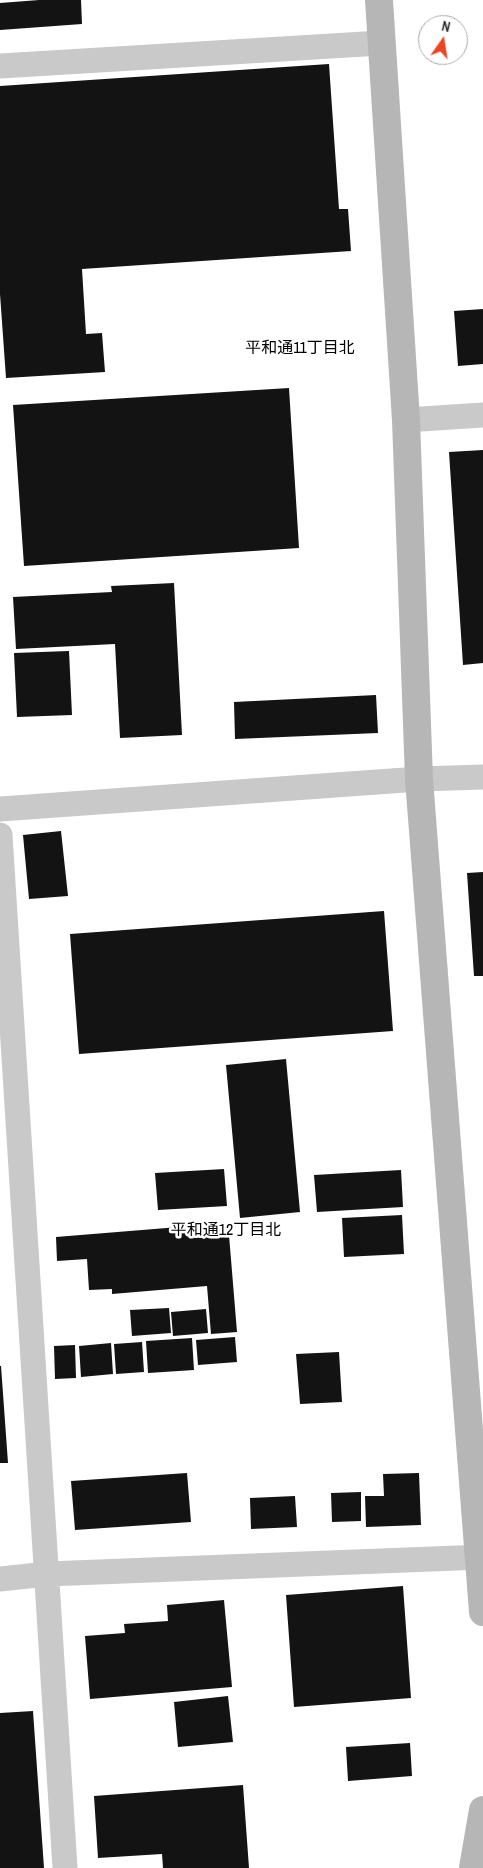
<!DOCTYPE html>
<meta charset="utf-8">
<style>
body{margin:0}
#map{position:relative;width:483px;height:1868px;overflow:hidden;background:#fff;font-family:"Archivo Narrow",sans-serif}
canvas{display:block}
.north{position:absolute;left:418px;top:15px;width:50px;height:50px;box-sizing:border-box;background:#fff;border:1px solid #ababab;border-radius:50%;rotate:13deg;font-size:14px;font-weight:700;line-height:20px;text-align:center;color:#2c2c2c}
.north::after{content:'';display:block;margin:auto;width:18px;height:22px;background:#ed4423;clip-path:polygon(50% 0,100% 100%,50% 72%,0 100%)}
</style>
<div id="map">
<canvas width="483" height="1868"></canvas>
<div class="north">N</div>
</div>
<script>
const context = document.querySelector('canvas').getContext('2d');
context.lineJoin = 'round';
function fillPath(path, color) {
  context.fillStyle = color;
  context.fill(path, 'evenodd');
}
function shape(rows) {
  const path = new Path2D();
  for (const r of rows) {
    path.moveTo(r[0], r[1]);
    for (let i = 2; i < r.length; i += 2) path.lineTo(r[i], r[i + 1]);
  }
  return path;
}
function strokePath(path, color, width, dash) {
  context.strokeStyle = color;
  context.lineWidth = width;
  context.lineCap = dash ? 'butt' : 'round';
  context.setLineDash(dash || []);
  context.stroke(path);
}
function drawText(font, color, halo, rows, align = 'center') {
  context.font = font + ' "Archivo Narrow","Noto Sans JP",sans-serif';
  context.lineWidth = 5;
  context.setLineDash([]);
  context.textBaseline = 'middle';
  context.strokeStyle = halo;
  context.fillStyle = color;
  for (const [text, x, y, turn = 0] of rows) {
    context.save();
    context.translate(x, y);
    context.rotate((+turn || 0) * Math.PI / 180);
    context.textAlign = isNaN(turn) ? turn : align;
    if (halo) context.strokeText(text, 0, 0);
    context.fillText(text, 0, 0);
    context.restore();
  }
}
fillPath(shape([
 [39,0,81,0,82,24,0,30,0,3],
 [329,64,339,209,348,209,351,251,82,269,86,334,102,333,105,372,6,378,0,294,0,86],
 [483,309,483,364,458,366,454,311],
 [289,388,299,548,24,566,13,405],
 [483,450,483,663,463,665,449,452],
 [174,583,182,735,120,738,115,644,16,649,13,597,112,592,111,586],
 [69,651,72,715,17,717,14,653],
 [376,695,378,733,235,739,234,702],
 [61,831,68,896,29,899,23,835],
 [483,872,483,976,474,976,467,873],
 [384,911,393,1031,79,1054,70,934],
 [286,1059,300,1212,240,1218,226,1065],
 [224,1169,227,1206,158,1210,155,1173],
 [401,1170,403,1207,317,1212,314,1175],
 [402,1215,404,1254,344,1257,342,1218],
 [228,1223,237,1332,211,1334,207,1286,112,1294,112,1289,89,1290,87,1259,57,1261,56,1237],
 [169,1308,171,1333,132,1336,130,1310],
 [206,1309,208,1333,173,1336,171,1312],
 [235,1337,237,1362,198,1365,196,1340],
 [192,1338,194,1370,148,1373,146,1341],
 [142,1342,144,1372,116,1374,114,1344],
 [111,1343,113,1374,81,1377,79,1346],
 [75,1345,76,1378,55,1379,54,1346],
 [339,1352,342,1402,300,1404,296,1354],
 [0,1366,1,1366,8,1463,0,1463],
 [187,1473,191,1522,75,1530,71,1481],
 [419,1473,421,1525,366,1527,365,1496,384,1496,383,1474],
 [361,1492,361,1521,332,1522,331,1493],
 [295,1496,297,1527,251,1529,250,1498],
 [403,1586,411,1698,294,1707,286,1595],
 [224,1600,232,1687,90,1699,85,1636,125,1633,124,1624,168,1621,167,1605],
 [228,1696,233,1742,178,1747,174,1702],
 [33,1711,44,1868,0,1868,0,1713],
 [410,1743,412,1776,348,1781,346,1747],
 [243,1785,249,1868,163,1868,162,1854,98,1858,94,1796]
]), '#131313');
strokePath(shape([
 [0,66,381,43],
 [406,420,483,415],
 [0,809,419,779,483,777],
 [0,835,65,1868],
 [0,1579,47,1574,483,1557]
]), '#c9c9c9', 25);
strokePath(shape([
 [379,0,406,420,419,779,483,1612],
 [473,1868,483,1810]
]), '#b6b6b6', 28);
drawText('16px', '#000', '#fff', [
 ["平和通11丁目北",300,349],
 ["平和通12丁目北",226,1231]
]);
</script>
